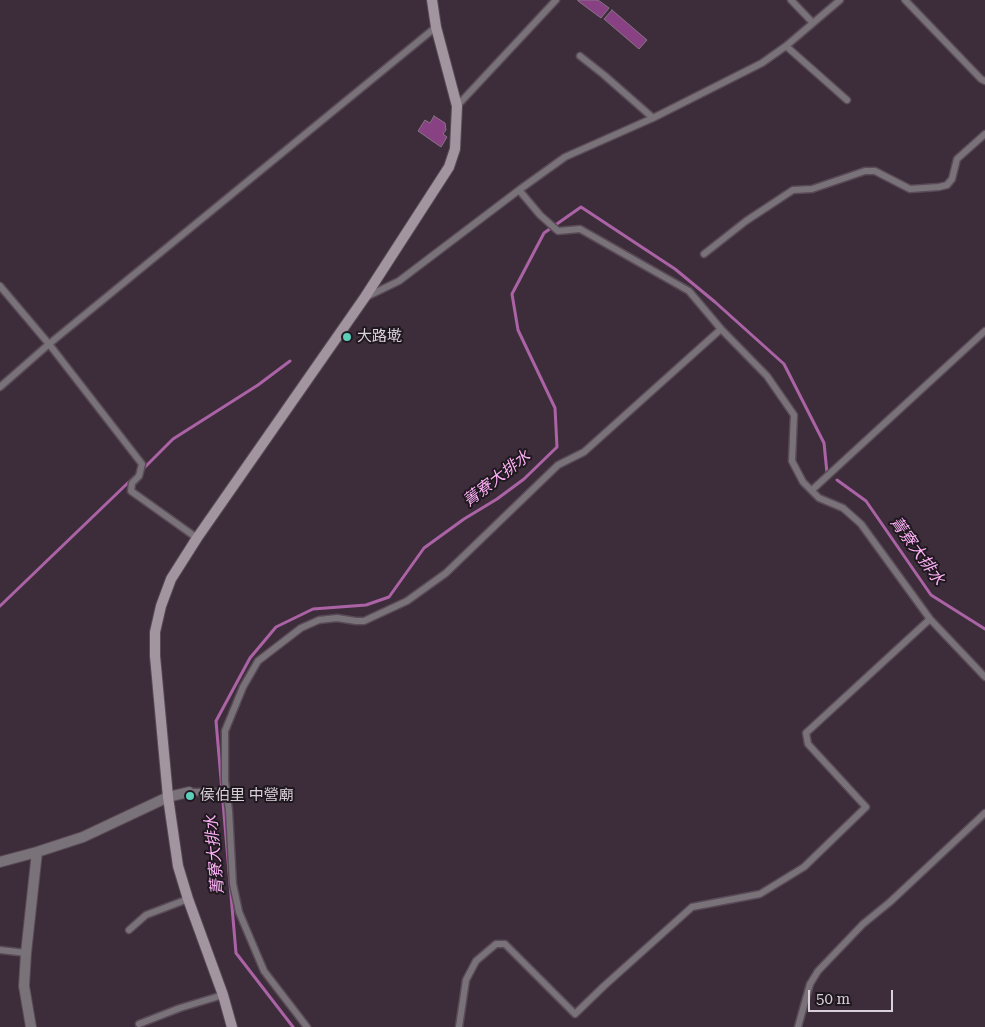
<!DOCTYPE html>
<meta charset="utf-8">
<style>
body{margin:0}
#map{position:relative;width:985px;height:1027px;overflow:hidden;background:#3d2d3b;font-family:"Roboto Serif",serif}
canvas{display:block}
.scale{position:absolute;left:808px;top:990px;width:85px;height:22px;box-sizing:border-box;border:2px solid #dad0d9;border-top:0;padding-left:6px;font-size:15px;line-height:18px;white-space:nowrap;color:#dad0d9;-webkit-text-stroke:4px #1f181f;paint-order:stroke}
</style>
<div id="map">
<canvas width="985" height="1027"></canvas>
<div class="scale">50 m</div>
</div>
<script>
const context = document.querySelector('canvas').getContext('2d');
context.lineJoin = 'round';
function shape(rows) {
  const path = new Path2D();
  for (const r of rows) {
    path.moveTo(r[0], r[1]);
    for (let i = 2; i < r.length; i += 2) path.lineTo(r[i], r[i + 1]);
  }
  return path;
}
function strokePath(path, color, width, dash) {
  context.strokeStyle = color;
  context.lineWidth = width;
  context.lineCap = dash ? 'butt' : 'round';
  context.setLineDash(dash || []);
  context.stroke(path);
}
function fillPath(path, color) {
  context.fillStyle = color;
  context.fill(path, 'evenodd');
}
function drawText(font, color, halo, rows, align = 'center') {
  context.font = font + ' "Roboto Serif","Noto Sans TC",serif';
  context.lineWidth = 4;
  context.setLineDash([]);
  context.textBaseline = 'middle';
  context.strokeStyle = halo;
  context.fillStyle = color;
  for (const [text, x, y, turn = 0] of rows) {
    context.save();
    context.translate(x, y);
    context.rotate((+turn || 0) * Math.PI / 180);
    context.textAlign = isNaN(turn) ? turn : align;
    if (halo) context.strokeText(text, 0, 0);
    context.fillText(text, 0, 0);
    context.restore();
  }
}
strokePath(shape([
 [143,469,173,439,258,385,290,361],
 [837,480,866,501,931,595,985,629],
 [0,606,133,478],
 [293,1027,236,953,216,721,250,658,276,627,313,609,366,605,389,597,424,548,464,519,497,499,524,479,557,447,555,408,518,330,512,294,544,233,581,207,675,269,715,302,784,364,824,443,827,473]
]), '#ab63a6', 3);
const building = shape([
 [578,0,598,0,609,8,601,18,578,1,578,0],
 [612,10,647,40,639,49,604,19,612,10],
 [434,116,445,123,446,130,443,134,447,137,441,147,418,131,425,120,430,123,434,116]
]);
fillPath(building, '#884284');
strokePath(building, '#867484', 1);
const lane = shape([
 [791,0,813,23],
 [905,0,981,79,985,81],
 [786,46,847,100],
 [580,56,604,75,653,118],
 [457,106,556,0],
 [519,190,540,215,558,231,580,229,689,291,721,329,767,376,794,415,792,461,803,482,819,498,843,508,861,524,930,619,985,677],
 [704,254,746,221,793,190,812,189,865,171,875,171,910,189,939,187,947,185,952,179,957,159,985,134],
 [0,286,49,344,142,464,139,476,132,483,131,491,197,538],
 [366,297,399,281,519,190,565,157,653,118,762,63,786,46,840,0],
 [0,387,49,344,436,27],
 [812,490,985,331],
 [189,792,226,792],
 [129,930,146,915,188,899],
 [0,950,26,953],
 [139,1024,180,1008,223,995],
 [307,1027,264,971,239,912,233,884,229,811,225,781,225,731,243,687,258,661,301,628,319,620,337,618,356,621,364,621,407,601,446,573,558,465,584,452,721,329],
 [459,1027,466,980,476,961,496,944,505,944,575,1014,604,986,692,907,760,894,804,867,866,807,808,744,806,733,930,619],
 [798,1027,810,984,818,971,863,924,890,902,985,813]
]);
const street = shape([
 [0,862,37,852,83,837,168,797,189,792],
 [31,1027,24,986,26,953,37,852]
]);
const secondary = shape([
 [232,1027,223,995,188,899,178,866,168,797,155,656,155,632,161,606,171,579,197,538,365,297,449,167,455,149,457,106,436,27,432,0]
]);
strokePath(lane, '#594a57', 9);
strokePath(street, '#594a57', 12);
strokePath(secondary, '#594a57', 12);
strokePath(lane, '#7a7279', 6);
strokePath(street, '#7a7279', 10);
strokePath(secondary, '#a295a0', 10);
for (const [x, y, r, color] of [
 [347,337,5,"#5dceb9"],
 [190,796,5,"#5dceb9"]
]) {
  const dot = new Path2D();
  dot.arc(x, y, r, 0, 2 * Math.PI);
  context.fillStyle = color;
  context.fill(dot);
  strokePath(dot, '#1f181f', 2);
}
drawText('15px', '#dad0d9', '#1f181f', [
 ["大路墘",357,337],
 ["侯伯里 中營廟",200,796]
], 'left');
drawText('italic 16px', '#fdb0f6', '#1f181f', [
 ["菁寮大排水",497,479,-38],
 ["菁寮大排水",917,551,54],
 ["菁寮大排水",215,855,-95]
]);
</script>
